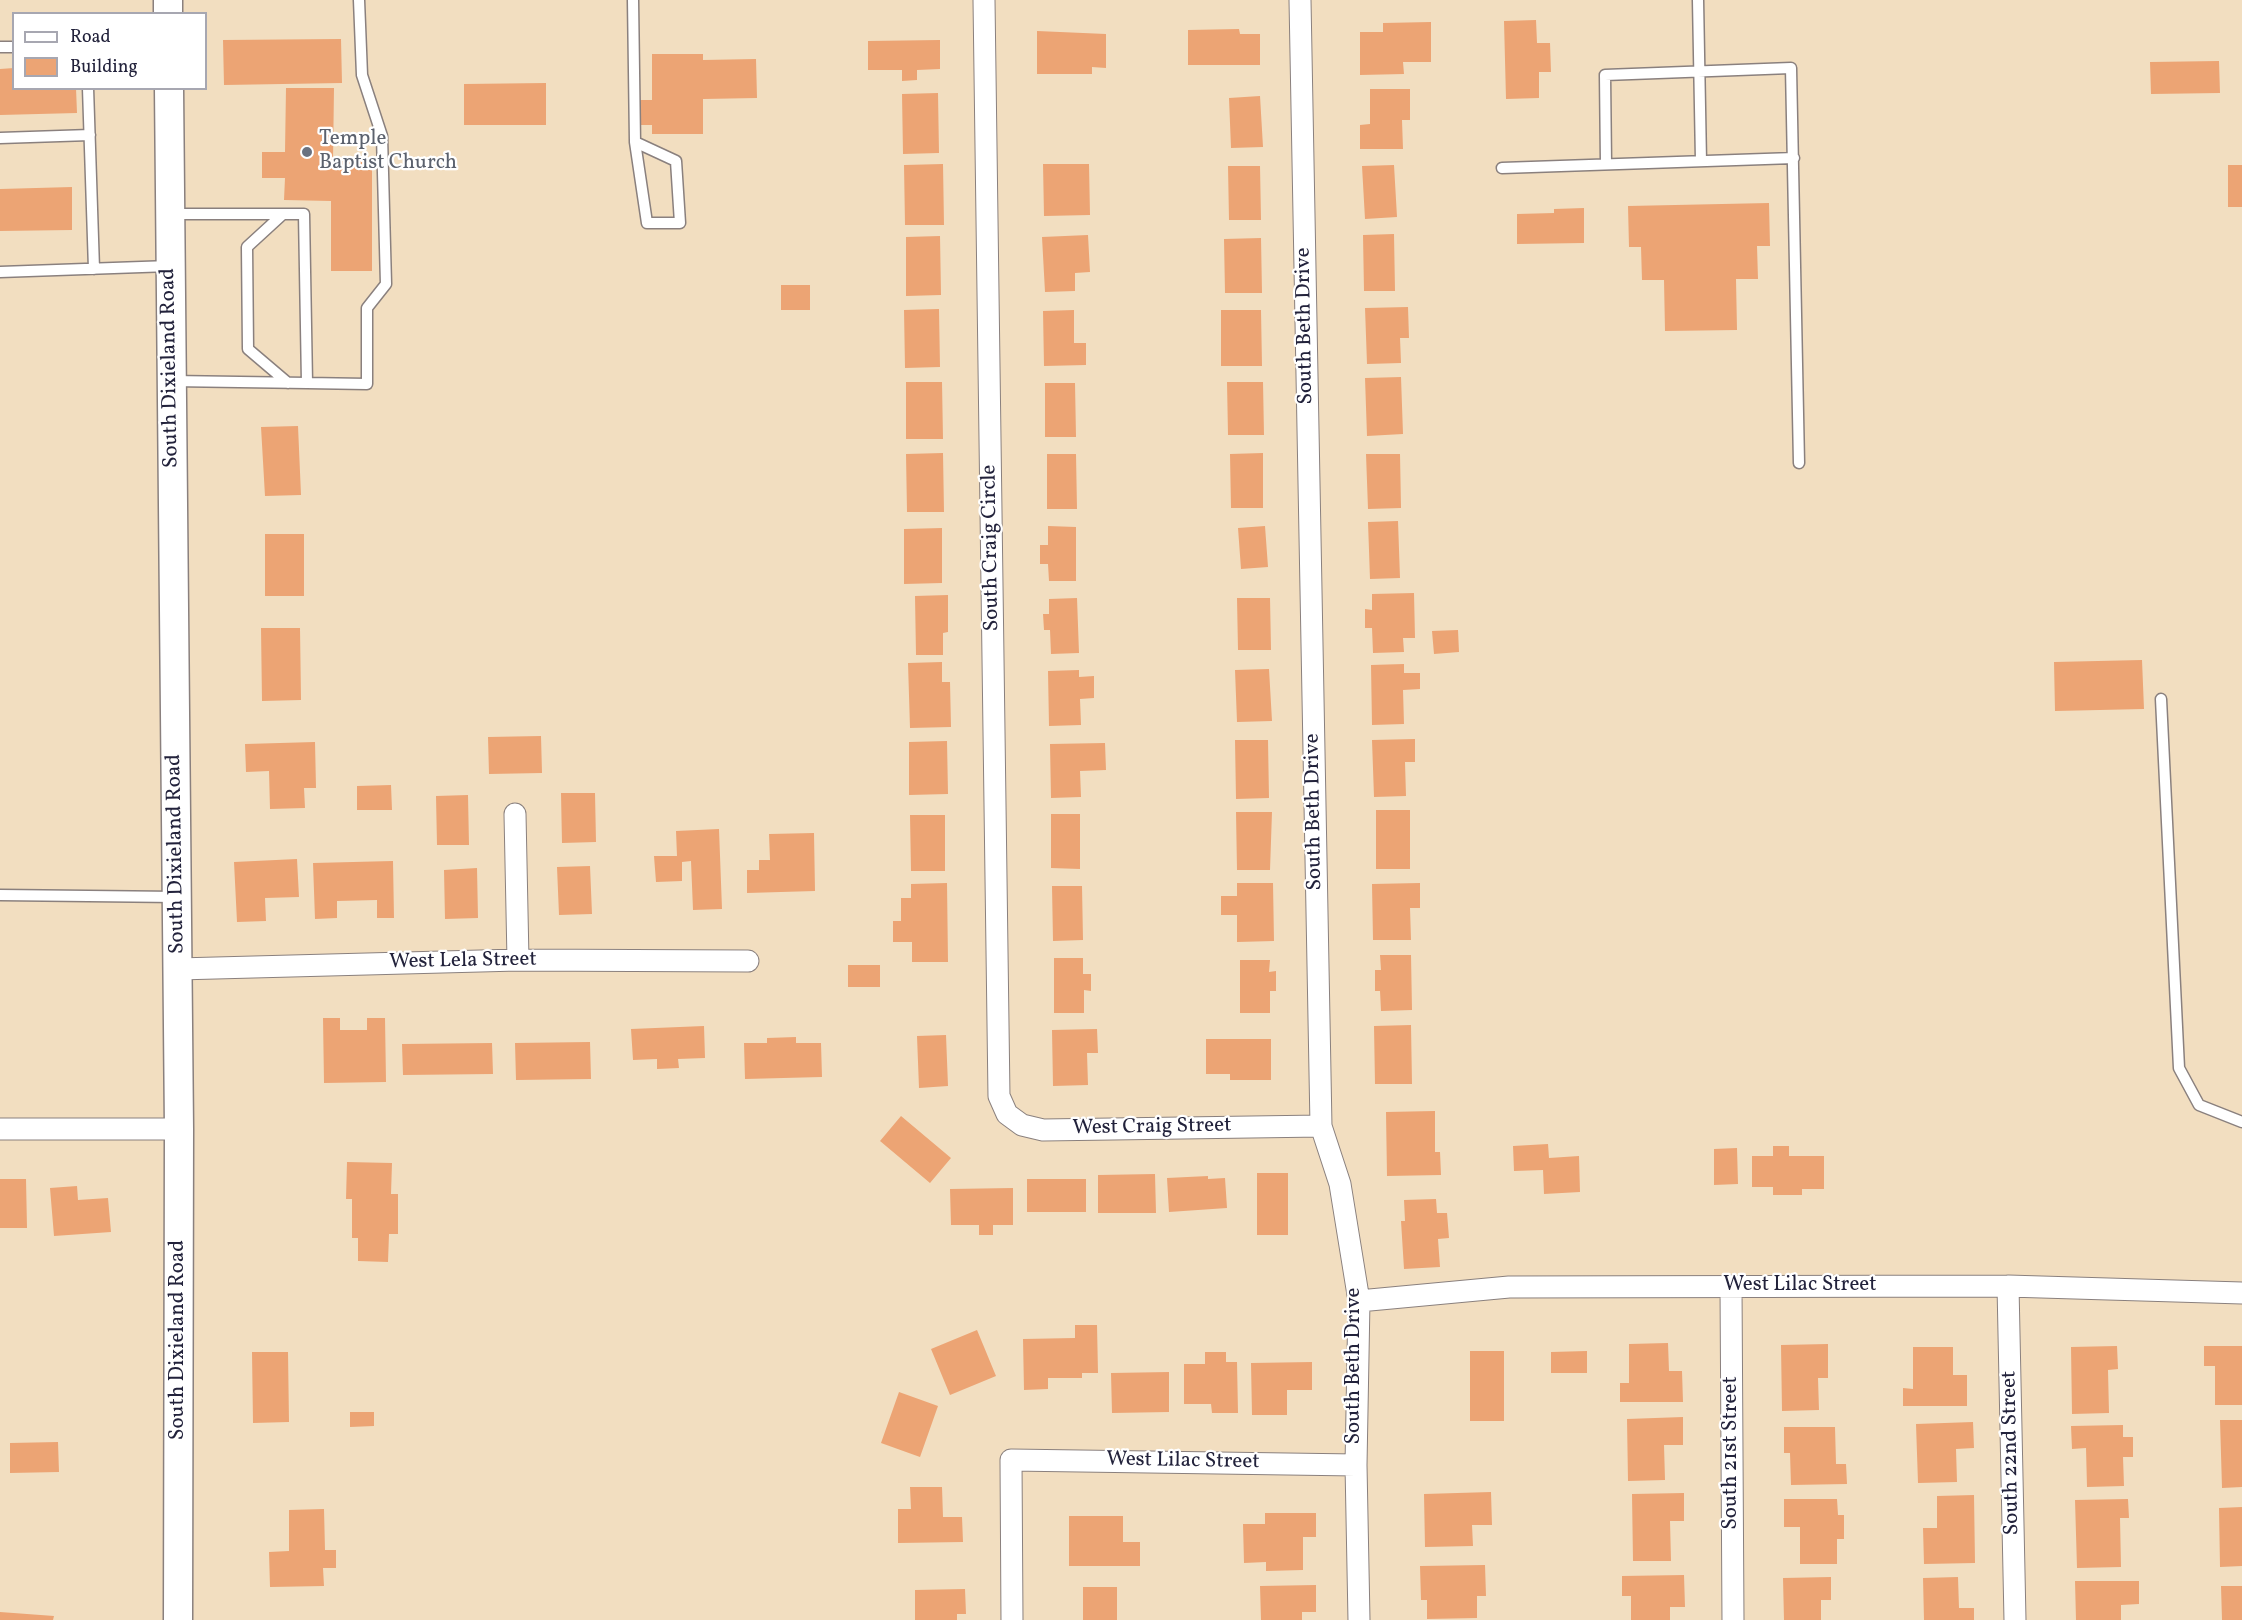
<!DOCTYPE html>
<style>
body{margin:0}
#map{position:relative;width:2242px;height:1620px;overflow:hidden;background:#f2dec0;font-family:Vollkorn,serif}
canvas{display:block}
.legend{position:absolute;left:12px;top:12px;width:195px;height:78px;box-sizing:border-box;background:#fff;border:2px solid #a7a7b1;margin:0;padding:8px 10px;list-style:none;font-size:18px;color:#22223b}
.legend li{display:flex;align-items:center;gap:12px;height:30px}
.legend b{width:30px;border:2px solid #a7a7b1}
</style>
<div id="map">
<canvas width="2242" height="1620"></canvas>
<ul class="legend">
<li><b style="height:8px;background:#fff"></b>Road</li>
<li><b style="height:16px;background:#eca474"></b>Building</li>
</ul>
</div>
<script>
const context = document.querySelector('canvas').getContext('2d');
context.lineJoin = 'round';
function fillPath(path, color) {
  context.fillStyle = color;
  context.fill(path, 'evenodd');
}
function shape(rows) {
  const path = new Path2D();
  for (const r of rows) {
    path.moveTo(r[0], r[1]);
    for (let i = 2; i < r.length; i += 2) path.lineTo(r[i], r[i + 1]);
  }
  return path;
}
function strokePath(path, color, width, dash) {
  context.strokeStyle = color;
  context.lineWidth = width;
  context.lineCap = dash ? 'butt' : 'round';
  context.setLineDash(dash || []);
  context.stroke(path);
}
function drawText(font, color, halo, rows, align = 'center') {
  context.font = font + ' Vollkorn,serif';
  context.lineWidth = 4.5;
  context.setLineDash([]);
  context.textBaseline = 'middle';
  context.strokeStyle = halo;
  context.fillStyle = color;
  for (const [text, x, y, turn = 0] of rows) {
    context.save();
    context.translate(x, y);
    context.rotate((+turn || 0) * Math.PI / 180);
    context.textAlign = isNaN(turn) ? turn : align;
    if (halo) context.strokeText(text, 0, 0);
    context.fillText(text, 0, 0);
    context.restore();
  }
}
fillPath(shape([
 [1536,20,1537,43,1550,43,1551,72,1539,72,1539,98,1506,99,1504,21],
 [1431,22,1431,62,1403,62,1404,74,1360,75,1360,32,1383,32,1383,23],
 [1239,29,1240,34,1260,34,1260,65,1188,65,1188,30],
 [1037,31,1106,34,1106,68,1092,67,1092,74,1037,74],
 [341,39,342,83,224,85,223,40],
 [940,40,940,69,917,70,917,80,902,81,902,70,868,70,868,41],
 [652,54,703,54,703,60,756,59,757,98,703,99,703,134,652,134,652,125,638,125,638,100,652,100],
 [2219,61,2220,93,2151,94,2150,62],
 [14,68,14,88,76,88,77,113,0,115,0,69],
 [546,83,546,125,464,125,464,84],
 [286,88,334,88,333,160,372,160,372,271,331,271,331,201,284,200,285,178,262,178,262,152,285,152],
 [1370,89,1410,89,1410,120,1402,120,1403,149,1360,149,1360,125,1370,124],
 [938,93,939,153,903,154,902,94],
 [1260,96,1263,147,1231,148,1229,98],
 [943,164,944,225,905,225,904,165],
 [1043,164,1089,164,1090,215,1044,216],
 [1394,165,1397,217,1365,219,1362,166],
 [2228,165,2242,165,2242,207,2228,207],
 [1228,166,1260,166,1261,220,1229,220],
 [72,187,72,230,0,231,0,189],
 [1769,203,1770,246,1757,246,1758,279,1736,279,1737,330,1665,331,1664,280,1642,280,1641,247,1629,247,1628,206],
 [1584,208,1584,243,1517,244,1517,214,1554,213,1554,209],
 [1394,234,1395,291,1364,291,1363,235],
 [1088,235,1090,272,1075,273,1075,291,1045,292,1042,237],
 [940,236,941,295,906,296,906,237],
 [1261,238,1262,293,1225,293,1224,239],
 [781,285,810,285,810,310,781,310],
 [1408,307,1409,338,1400,338,1401,363,1367,364,1365,308],
 [939,309,940,367,905,368,904,310],
 [1074,310,1074,343,1086,343,1086,365,1044,366,1043,311],
 [1221,310,1261,310,1262,366,1221,366],
 [1401,377,1403,434,1367,436,1365,378],
 [906,382,942,382,943,439,906,439],
 [1227,382,1263,382,1264,435,1228,435],
 [1045,383,1075,383,1076,437,1045,437],
 [298,426,301,495,265,496,261,427],
 [943,453,944,512,907,512,906,454],
 [1263,453,1263,508,1231,508,1230,454],
 [1047,454,1076,454,1077,509,1047,509],
 [1366,454,1400,454,1401,508,1368,509],
 [1398,521,1400,578,1370,579,1368,522],
 [1048,526,1076,527,1076,581,1049,581,1048,564,1040,564,1040,545,1048,545],
 [1265,526,1268,567,1241,569,1238,528],
 [942,528,942,583,904,584,904,529],
 [265,534,304,534,304,596,265,596],
 [1414,593,1415,638,1403,638,1404,652,1373,653,1372,628,1365,628,1365,609,1372,610,1372,594],
 [948,595,948,632,943,633,943,655,916,655,915,596],
 [1077,598,1079,653,1051,654,1050,630,1044,630,1043,614,1049,614,1049,599],
 [1237,598,1270,598,1271,650,1238,650],
 [261,628,300,628,301,700,262,701],
 [1458,630,1459,652,1434,654,1432,631],
 [2142,660,2144,709,2055,711,2054,662],
 [942,662,942,682,950,682,951,727,910,728,908,663],
 [1404,664,1404,673,1420,673,1420,689,1403,690,1404,724,1372,725,1371,665],
 [1269,669,1272,721,1237,722,1235,670],
 [1079,670,1079,677,1094,676,1094,698,1080,699,1081,725,1049,726,1048,671],
 [541,736,542,773,489,774,488,737],
 [1415,739,1415,762,1405,762,1406,796,1374,797,1372,740],
 [1235,740,1268,740,1269,798,1236,799],
 [947,741,948,794,909,795,909,742],
 [315,742,316,788,304,788,305,808,270,809,269,771,246,772,245,744],
 [1105,743,1106,770,1080,771,1081,797,1051,798,1050,744],
 [391,785,392,810,357,810,357,786],
 [561,793,595,793,596,842,562,843],
 [468,795,469,845,437,845,436,796],
 [1376,810,1410,810,1410,869,1376,869],
 [1236,812,1272,812,1270,870,1237,870],
 [1051,814,1080,814,1080,869,1051,868],
 [910,815,945,815,945,871,911,871],
 [719,829,722,909,693,910,691,861,682,862,682,881,656,882,654,856,677,856,676,831],
 [814,833,815,891,747,893,747,870,759,870,759,860,770,860,769,834],
 [297,859,299,897,265,898,266,921,237,922,234,862],
 [393,861,394,918,377,918,377,900,337,901,337,918,315,919,313,863],
 [590,866,592,914,559,915,557,867],
 [477,868,478,918,445,919,444,870],
 [947,883,948,962,912,962,912,942,893,942,893,921,901,921,901,898,911,898,911,884],
 [1237,883,1273,883,1274,941,1237,942,1237,915,1221,915,1221,896,1237,896],
 [1420,883,1420,908,1410,908,1411,940,1373,940,1372,884],
 [1052,886,1082,886,1083,940,1053,941],
 [1380,955,1411,955,1412,1010,1381,1011,1380,991,1375,991,1375,970,1381,970],
 [1054,958,1083,958,1083,974,1091,974,1091,991,1084,990,1084,1013,1054,1013],
 [1240,960,1270,960,1269,972,1276,971,1276,991,1270,991,1270,1013,1240,1013],
 [848,965,880,965,880,987,848,987],
 [323,1018,340,1018,340,1030,367,1030,367,1018,385,1018,386,1082,324,1083],
 [1411,1025,1412,1084,1375,1084,1374,1026],
 [704,1026,705,1058,678,1059,679,1068,657,1069,657,1059,633,1060,631,1029],
 [1097,1029,1098,1053,1087,1053,1088,1085,1053,1086,1052,1030],
 [946,1035,948,1086,919,1088,917,1036],
 [796,1037,796,1043,821,1043,822,1077,745,1079,744,1043,767,1043,767,1038],
 [1206,1039,1271,1039,1271,1080,1230,1080,1230,1074,1206,1074],
 [590,1042,591,1079,516,1080,515,1043],
 [492,1043,493,1074,403,1075,402,1044],
 [1435,1111,1435,1152,1440,1152,1441,1175,1387,1176,1386,1112],
 [901,1116,951,1158,930,1183,880,1141],
 [1548,1144,1549,1158,1579,1156,1580,1192,1544,1194,1543,1170,1514,1171,1513,1146],
 [1773,1146,1789,1146,1789,1156,1824,1156,1824,1189,1802,1189,1802,1195,1773,1195,1773,1187,1752,1187,1752,1156,1773,1156],
 [1737,1148,1738,1184,1714,1185,1714,1149],
 [347,1162,392,1163,391,1194,398,1194,398,1234,389,1234,388,1262,358,1261,358,1238,352,1238,352,1199,346,1199],
 [1257,1173,1288,1173,1288,1235,1257,1235],
 [1155,1174,1156,1213,1098,1213,1098,1175],
 [1208,1176,1208,1179,1225,1178,1227,1208,1169,1212,1167,1178],
 [0,1179,26,1179,27,1228,0,1228],
 [1027,1179,1086,1179,1086,1212,1027,1212],
 [77,1186,78,1200,108,1198,111,1232,54,1236,50,1188],
 [1013,1188,1013,1225,993,1225,993,1235,979,1235,979,1225,951,1225,950,1189],
 [1436,1199,1437,1213,1447,1213,1449,1238,1438,1239,1440,1267,1404,1269,1401,1221,1405,1221,1404,1200],
 [1075,1325,1097,1325,1098,1373,1082,1373,1082,1378,1048,1378,1048,1389,1024,1390,1023,1339,1075,1338],
 [977,1330,996,1376,950,1395,931,1349],
 [1668,1343,1669,1371,1682,1371,1683,1402,1620,1402,1620,1383,1629,1383,1629,1344],
 [1828,1344,1828,1378,1818,1378,1819,1410,1782,1411,1781,1345],
 [2117,1346,2118,1369,2108,1370,2109,1413,2072,1414,2071,1347],
 [2204,1346,2242,1346,2242,1405,2215,1405,2215,1366,2204,1366],
 [1913,1347,1953,1347,1953,1375,1967,1375,1967,1406,1903,1406,1903,1388,1913,1389],
 [1470,1351,1504,1351,1504,1421,1470,1421],
 [1587,1351,1587,1373,1551,1373,1551,1352],
 [252,1352,288,1352,289,1422,253,1423],
 [1205,1352,1226,1352,1226,1362,1237,1362,1238,1413,1212,1413,1211,1404,1184,1404,1184,1364,1205,1364],
 [1312,1362,1312,1390,1287,1390,1287,1415,1252,1415,1251,1363],
 [1169,1372,1169,1412,1112,1413,1111,1373],
 [899,1392,938,1406,920,1457,881,1443],
 [350,1412,374,1412,374,1426,350,1427],
 [1683,1417,1683,1445,1664,1445,1665,1480,1628,1481,1627,1419],
 [2220,1420,2242,1420,2242,1487,2222,1488],
 [1973,1422,1974,1448,1956,1449,1957,1482,1918,1483,1916,1424],
 [2123,1425,2123,1437,2133,1437,2133,1457,2123,1457,2124,1486,2087,1487,2086,1448,2072,1449,2071,1426],
 [1784,1427,1835,1427,1836,1464,1846,1464,1847,1484,1791,1485,1790,1453,1784,1453],
 [58,1442,59,1472,10,1473,10,1443],
 [910,1487,942,1487,943,1517,962,1517,963,1542,898,1543,898,1509,911,1509],
 [1491,1492,1492,1525,1472,1525,1473,1546,1425,1547,1424,1494],
 [1684,1493,1684,1521,1670,1521,1671,1561,1633,1561,1632,1494],
 [1974,1495,1975,1563,1924,1564,1923,1528,1937,1528,1937,1496],
 [1784,1499,1837,1499,1838,1515,1844,1515,1844,1539,1837,1539,1837,1564,1800,1564,1800,1527,1784,1527],
 [2128,1499,2129,1518,2120,1518,2121,1567,2077,1568,2075,1500],
 [2242,1507,2242,1566,2220,1567,2219,1508],
 [324,1509,325,1550,336,1550,336,1568,323,1568,324,1586,270,1587,269,1552,289,1551,289,1510],
 [1265,1513,1316,1513,1316,1537,1303,1537,1303,1570,1266,1571,1266,1562,1244,1563,1243,1524,1265,1524],
 [1069,1516,1123,1516,1123,1542,1140,1542,1140,1566,1069,1566],
 [1485,1565,1486,1596,1477,1596,1477,1618,1427,1619,1427,1600,1421,1600,1420,1566],
 [1684,1575,1685,1607,1670,1607,1670,1620,1631,1620,1631,1596,1622,1596,1622,1576],
 [1831,1577,1831,1600,1821,1600,1821,1620,1784,1620,1783,1578],
 [1958,1577,1959,1608,1974,1608,1974,1620,1924,1620,1923,1578],
 [2075,1581,2139,1581,2139,1604,2121,1605,2121,1620,2076,1620],
 [1316,1585,1316,1612,1302,1612,1302,1620,1261,1620,1260,1586],
 [2221,1586,2242,1586,2242,1620,2222,1620],
 [1083,1587,1117,1587,1117,1620,1083,1620],
 [965,1589,966,1614,957,1614,957,1620,915,1620,915,1590],
 [0,1612,54,1616,53,1620,0,1620]
]), '#eca474');
const lane = shape([
 [633,0,635,142,647,223,680,223,676,161,635,142],
 [1698,0,1701,161],
 [0,47,14,47],
 [88,88,94,269],
 [0,138,90,135],
 [1606,164,1605,75,1791,68,1799,463],
 [1502,168,1794,158],
 [171,214,304,214,307,383,172,381],
 [283,214,247,247,248,349,288,383],
 [0,272,170,266],
 [307,383,367,384,367,308,386,284,382,136,362,75,359,0],
 [2161,699,2179,1068,2199,1105,2242,1122],
 [0,895,177,897]
]);
const street = shape([
 [984,0,999,1096,1007,1114,1022,1125,1043,1130,1321,1126],
 [1300,0,1321,1126,1340,1184,1359,1301,1356,1465,1359,1620],
 [515,814,518,960],
 [178,969,518,960,748,961],
 [0,1129,179,1129],
 [1731,1286,1733,1620],
 [2008,1286,2015,1620],
 [1359,1301,1509,1287,2008,1286,2242,1293],
 [1012,1620,1011,1460,1356,1465]
]);
const secondary = shape([
 [168,0,168,14],
 [169,88,179,1129,178,1620]
]);
strokePath(lane, '#8a807e', 13);
strokePath(street, '#8a807e', 23);
strokePath(secondary, '#8a807e', 31);
strokePath(lane, '#fff', 10);
strokePath(street, '#fff', 21);
strokePath(secondary, '#fff', 28);
for (const [x, y, r, color] of [
 [307,152,6,"#6b7280"]
]) {
  const dot = new Path2D();
  dot.arc(x, y, r, 0, 2 * Math.PI);
  context.fillStyle = color;
  context.fill(dot);
  strokePath(dot, '#fff', 2);
}
drawText('21px', '#5b616d', '#fff', [
 ["Temple",319,140],
 ["Baptist Church",319,164]
], 'left');
drawText('21px', '#22223b', '#fff', [
 ["South Beth Drive",1306,326,-91],
 ["South Dixieland Road",171,368,-91],
 ["South Craig Circle",992,548,-91],
 ["South Beth Drive",1315,812,-91],
 ["South Dixieland Road",177,854,-91],
 ["West Lela Street",463,962,-1],
 ["West Craig Street",1152,1128,-1],
 ["West Lilac Street",1800,1286],
 ["South Dixieland Road",179,1340,-90],
 ["South Beth Drive",1355,1366,-90],
 ["South 21st Street",1732,1453,-90],
 ["South 22nd Street",2012,1453,-91],
 ["West Lilac Street",1183,1462,1]
]);
</script>
